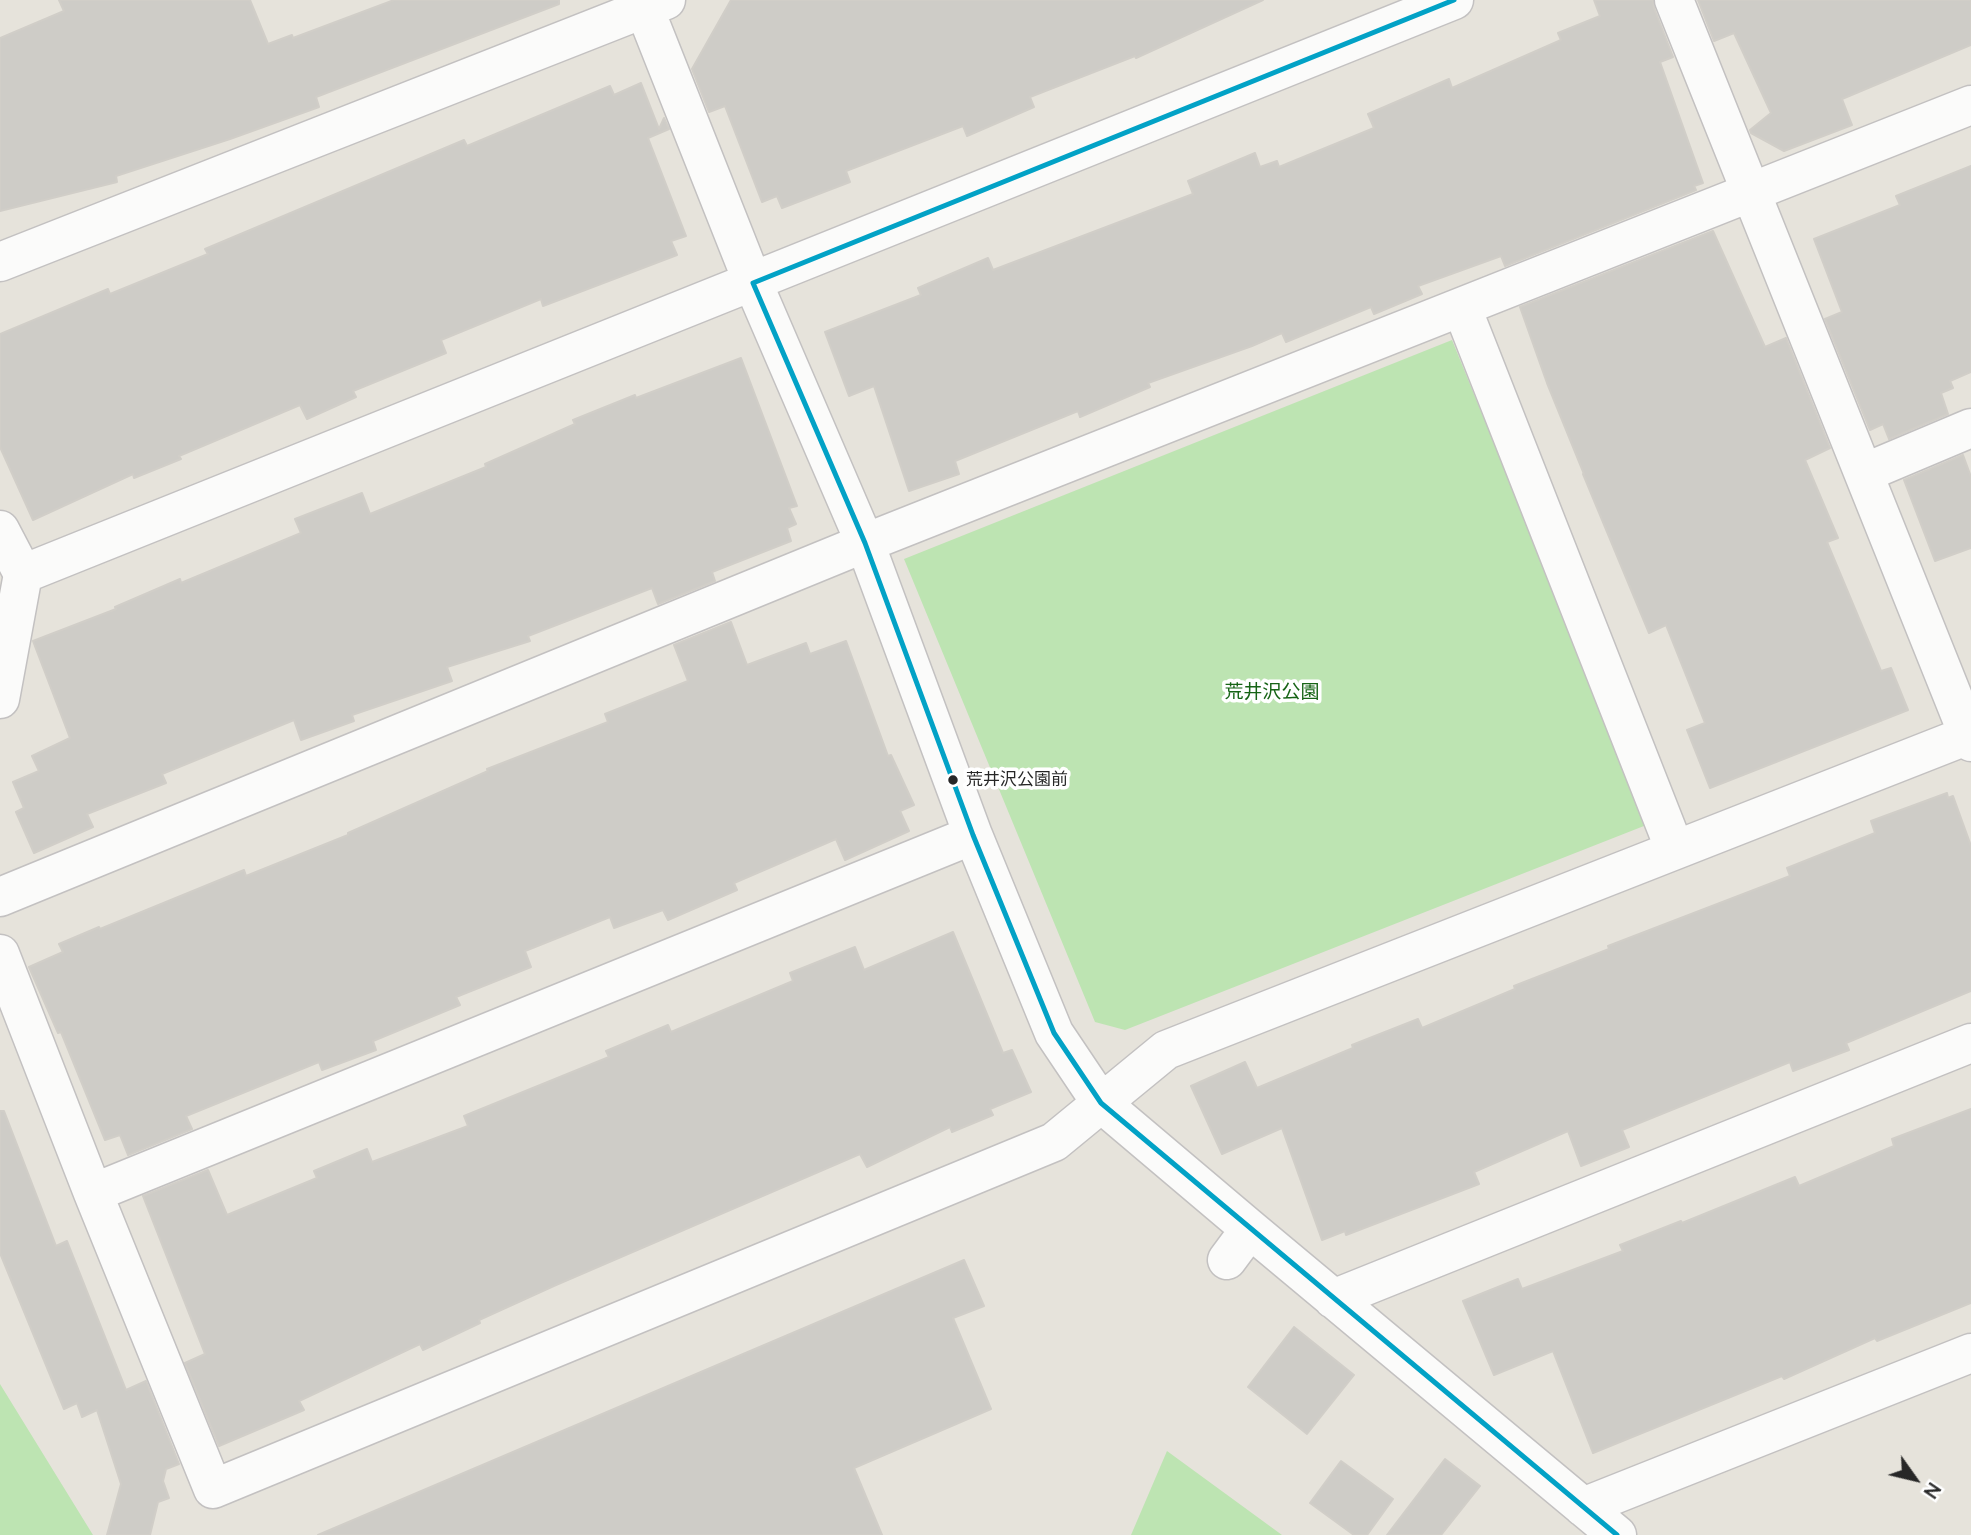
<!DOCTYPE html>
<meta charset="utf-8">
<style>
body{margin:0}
#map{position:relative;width:1971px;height:1535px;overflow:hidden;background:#e6e3db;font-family:Mulish,sans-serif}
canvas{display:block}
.north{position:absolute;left:1880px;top:1444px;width:70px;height:70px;-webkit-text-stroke:5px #fff;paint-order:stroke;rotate:124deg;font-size:19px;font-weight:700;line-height:28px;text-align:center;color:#272727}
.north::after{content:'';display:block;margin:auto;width:24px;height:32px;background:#272727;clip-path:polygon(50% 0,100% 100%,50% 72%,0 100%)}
</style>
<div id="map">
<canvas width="1971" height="1535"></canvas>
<div class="north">N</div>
</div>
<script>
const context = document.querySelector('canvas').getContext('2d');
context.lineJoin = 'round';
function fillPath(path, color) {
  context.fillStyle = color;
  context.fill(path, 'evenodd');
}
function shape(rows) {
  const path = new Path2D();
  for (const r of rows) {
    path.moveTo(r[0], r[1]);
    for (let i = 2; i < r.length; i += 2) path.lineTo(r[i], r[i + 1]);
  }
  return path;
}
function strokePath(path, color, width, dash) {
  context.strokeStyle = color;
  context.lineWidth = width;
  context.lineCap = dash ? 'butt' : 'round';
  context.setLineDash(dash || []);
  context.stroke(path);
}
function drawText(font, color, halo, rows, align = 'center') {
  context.font = font + ' Mulish,"Noto Sans JP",sans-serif';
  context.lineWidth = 7;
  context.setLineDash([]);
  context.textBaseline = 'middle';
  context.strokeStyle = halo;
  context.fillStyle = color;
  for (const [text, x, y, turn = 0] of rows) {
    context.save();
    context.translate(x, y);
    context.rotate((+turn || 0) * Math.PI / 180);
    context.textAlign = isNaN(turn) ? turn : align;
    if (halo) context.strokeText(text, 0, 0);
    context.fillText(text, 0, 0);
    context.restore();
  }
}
fillPath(shape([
 [1452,340,1649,824,1125,1030,1095,1022,904,559],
 [0,1384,93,1535,0,1535],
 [1167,1451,1282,1535,1131,1535]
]), '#bde4b2');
const building = shape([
 [59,0,250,0,268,44,292,35,293,38,394,0,559,0,559,4,316,97,319,107,230,139,116,176,117,182,0,211,0,38,64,11,59,0],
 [731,0,1263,0,1136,58,1135,56,1030,97,1034,107,967,136,963,126,846,171,850,182,782,208,777,196,762,202,725,106,709,112,692,69,731,0],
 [1594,0,1653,0,1654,8,1673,57,1660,62,1703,183,1694,186,1696,190,1505,266,1501,256,1418,286,1422,294,1374,314,1371,307,1286,342,1282,333,1252,346,1148,383,1150,387,1080,417,1078,411,955,461,959,474,909,491,874,386,849,396,825,332,921,295,918,288,988,258,993,270,1193,194,1188,181,1255,153,1260,167,1277,161,1279,167,1374,128,1368,114,1449,79,1452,88,1561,40,1558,33,1600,16,1594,0],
 [1698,0,1971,0,1971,45,1842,99,1852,125,1784,151,1751,133,1750,130,1771,113,1734,33,1714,41,1698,0],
 [641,83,659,129,664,118,669,129,648,138,686,236,671,241,677,255,543,306,541,299,441,340,446,353,353,391,356,397,307,419,300,405,179,456,181,459,134,478,133,474,33,520,0,447,0,334,108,289,110,294,208,254,205,249,464,140,467,146,610,86,614,95,641,83],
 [1971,166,1971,372,1950,381,1953,388,1941,393,1948,414,1889,439,1883,424,1870,430,1825,319,1842,312,1814,239,1900,205,1896,196,1971,166],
 [1713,231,1765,347,1786,338,1830,448,1805,460,1838,538,1827,542,1881,671,1891,668,1908,710,1710,788,1687,730,1705,723,1666,625,1649,633,1583,474,1584,474,1547,383,1520,307,1713,231],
 [741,358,797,506,789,508,796,524,787,528,791,541,712,572,715,581,658,604,652,588,528,636,530,641,447,667,452,681,352,715,354,721,301,740,294,720,162,774,166,783,87,814,93,827,34,853,16,812,24,808,13,782,39,771,32,756,70,738,33,641,116,609,115,607,180,579,181,583,301,533,295,519,362,493,370,514,486,467,485,464,575,424,573,420,635,395,636,398,741,358],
 [1963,455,1971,477,1971,548,1935,561,1904,480,1963,455],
 [731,622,747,665,806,643,810,654,846,641,888,756,891,755,914,805,900,811,909,831,845,860,836,839,734,883,737,890,668,920,663,910,614,928,610,917,525,951,531,967,456,997,460,1005,373,1041,376,1050,322,1070,319,1062,186,1116,192,1129,128,1155,120,1135,105,1140,61,1032,58,1033,29,967,63,952,59,944,99,927,100,929,244,870,246,876,348,835,348,833,488,771,487,769,608,722,605,714,688,681,674,645,731,622],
 [1947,793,1948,798,1953,796,1971,846,1971,991,1846,1043,1849,1050,1793,1071,1790,1062,1622,1130,1629,1147,1581,1166,1568,1131,1474,1172,1479,1184,1346,1235,1345,1231,1322,1240,1282,1128,1222,1154,1191,1086,1245,1062,1257,1088,1353,1048,1352,1045,1418,1019,1422,1028,1515,989,1514,986,1609,949,1608,946,1790,876,1787,868,1875,833,1871,821,1947,793],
 [953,932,1003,1053,1012,1050,1031,1092,990,1109,993,1115,952,1132,950,1127,867,1167,860,1154,556,1285,479,1320,480,1323,423,1350,420,1344,299,1401,304,1410,219,1446,185,1363,205,1354,143,1196,208,1170,227,1215,317,1178,314,1171,367,1149,372,1162,468,1126,464,1116,609,1057,606,1051,668,1025,671,1032,793,981,790,973,855,947,864,970,953,932],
 [1971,1109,1971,1303,1877,1341,1875,1338,1784,1379,1782,1376,1593,1453,1553,1351,1494,1375,1463,1301,1518,1279,1522,1289,1623,1251,1620,1245,1681,1221,1682,1223,1795,1177,1799,1186,1894,1146,1892,1139,1971,1109],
 [0,1111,4,1111,56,1246,67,1241,126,1390,146,1381,179,1464,166,1469,163,1481,169,1498,158,1502,150,1535,107,1535,121,1484,97,1410,82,1417,77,1403,64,1409,0,1253,0,1111],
 [964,1260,984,1306,953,1318,991,1409,854,1468,882,1535,318,1535,964,1260],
 [1294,1327,1354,1375,1307,1434,1248,1387,1294,1327],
 [1445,1459,1480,1486,1441,1535,1387,1535,1445,1459],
 [1341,1461,1393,1499,1367,1535,1354,1535,1310,1503,1341,1461]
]);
fillPath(building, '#ceccc7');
strokePath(building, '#d1cec8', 2);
const minor = shape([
 [641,0,753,283,865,543,973,835,1054,1033,1101,1103,1250,1229,1617,1535],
 [1674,0,1971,742],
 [0,262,666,0],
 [1462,308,1675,850],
 [1864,473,1971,428],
 [0,530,23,574,0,699],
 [23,574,1454,0],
 [0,897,865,543,1971,105],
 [0,954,93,1193,213,1489,1054,1142,1166,1050,1971,734],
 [93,1193,973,835],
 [1227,1260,1250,1229],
 [1333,1299,1971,1043],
 [1583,1507,1971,1353]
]);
strokePath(minor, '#c3c1c1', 41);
strokePath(minor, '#fbfbfa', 38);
strokePath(shape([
 [1454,0,753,283,865,543,973,835,1054,1033,1101,1103,1617,1535]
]), '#02a2c6', 5);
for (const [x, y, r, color] of [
 [953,780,6,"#272727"]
]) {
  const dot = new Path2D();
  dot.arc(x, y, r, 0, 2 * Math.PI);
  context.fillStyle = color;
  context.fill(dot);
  strokePath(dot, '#fff', 2.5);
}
drawText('17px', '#272727', '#fff', [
 ["荒井沢公園前",966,780]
], 'left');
drawText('19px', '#176416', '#fff', [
 ["荒井沢公園",1272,692]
]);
</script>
